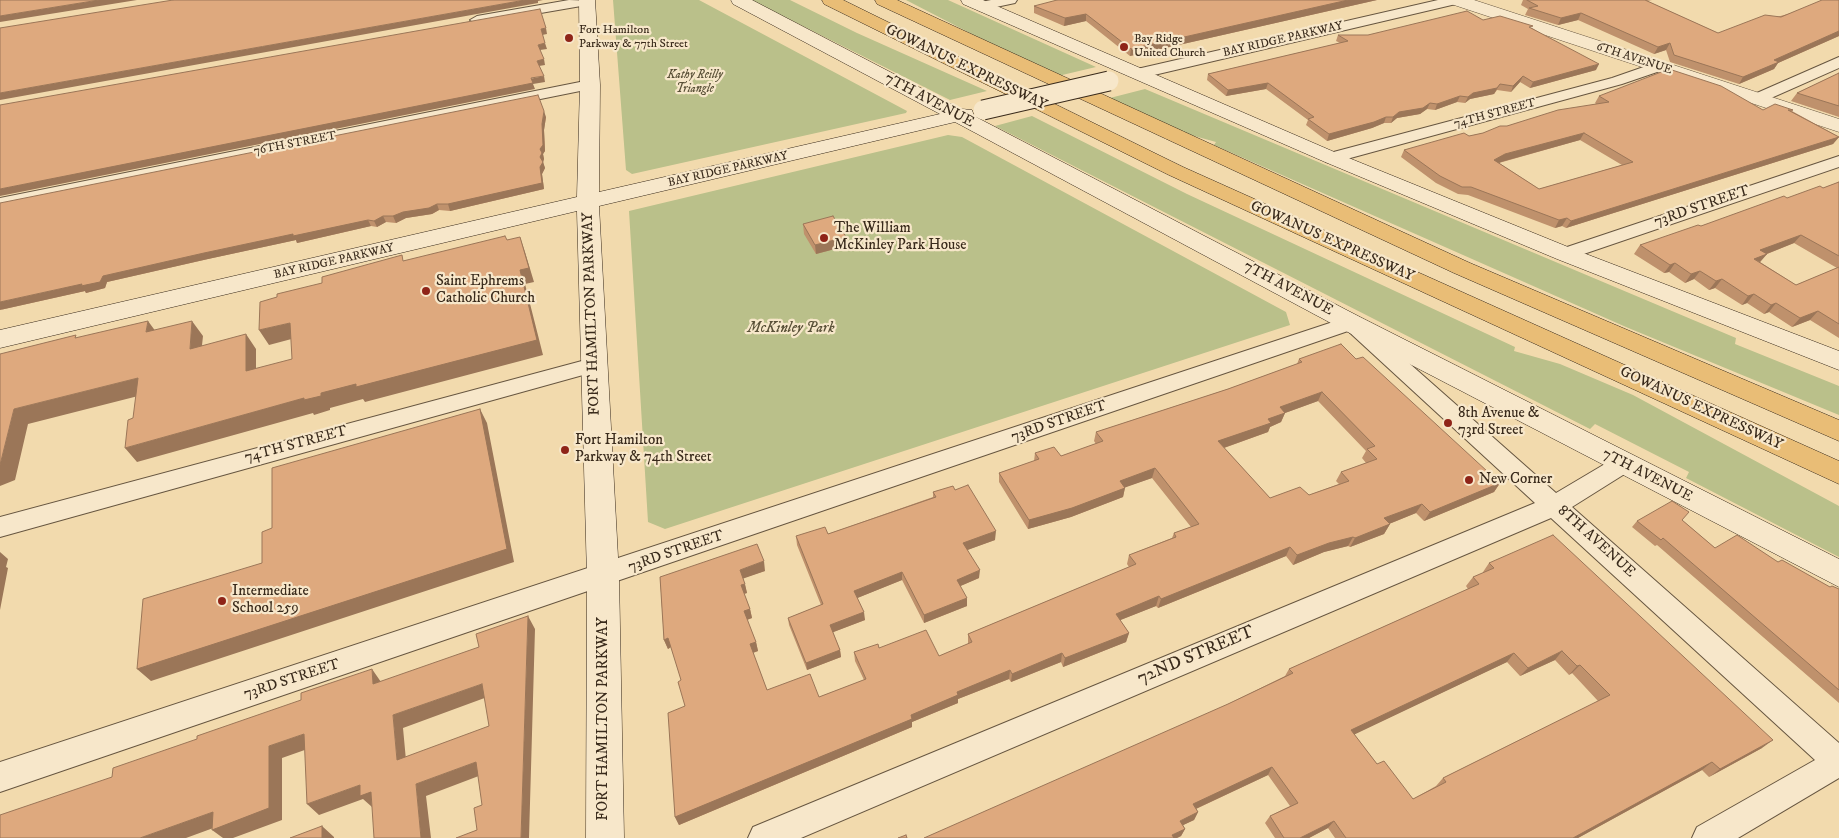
<!DOCTYPE html>
<style>
body{margin:0}
canvas{display:block;background:#f2daad}
</style>
<canvas width="1839" height="838"></canvas>
<script>
const context = document.querySelector('canvas').getContext('2d');
context.lineJoin = 'round';
function fillPath(path, color) {
  context.fillStyle = color;
  context.fill(path, 'evenodd');
}
function shape(rows) {
  const path = new Path2D();
  for (const r of rows) {
    path.moveTo(r[0], r[1]);
    for (let i = 2; i < r.length; i += 2) path.lineTo(r[i], r[i + 1]);
  }
  return path;
}
function strokePath(path, color, width, dash) {
  context.strokeStyle = color;
  context.lineWidth = width;
  context.lineCap = dash ? 'butt' : 'round';
  context.setLineDash(dash || []);
  context.stroke(path);
}
function drawText(font, color, halo, rows, align = 'center') {
  context.font = font + ' "IM FELL DW Pica",serif';
  context.lineWidth = 4.5;
  context.setLineDash([]);
  context.textBaseline = 'middle';
  context.strokeStyle = halo;
  context.fillStyle = color;
  for (const [text, x, y, turn = 0] of rows) {
    context.save();
    context.translate(x, y);
    context.rotate((+turn || 0) * Math.PI / 180);
    context.textAlign = isNaN(turn) ? turn : align;
    if (halo) context.strokeText(text, 0, 0);
    context.fillText(text, 0, 0);
    context.restore();
  }
}
fillPath(shape([
 [613,0,699,0,907,111,906,113,632,174,626,170],
 [751,0,790,0,857,33,987,91,950,100],
 [906,0,948,0,1096,67,1058,76,993,45],
 [1145,89,1736,338,1735,344,1839,386,1839,415,1626,327,1214,145,1216,142,1187,134,1106,99],
 [1032,116,1187,194,1515,347,1514,351,1560,364,1633,395,1839,506,1839,557,1686,478,1689,472,1595,424,1590,429,995,126],
 [948,135,962,137,1286,312,1290,325,665,529,648,522,629,211]
]), '#bac08a');
const minor = shape([
 [569,0,594,1,587,5,477,24,470,20,477,16,569,0],
 [991,0,1017,0,1015,3,982,10,975,6,977,3,991,0],
 [1438,0,1463,0,1456,4,1137,79,1129,74,1137,69,1438,0],
 [1839,57,1839,68,1762,102,1756,104,1748,99,1750,96,1839,57],
 [1658,62,1663,64,1666,67,1663,70,1622,84,1332,163,1326,162,1323,158,1326,154,1612,78,1658,62],
 [590,80,595,82,598,85,595,88,0,208,0,198,590,80],
 [1839,156,1839,167,1572,258,1558,258,1555,254,1558,250,1839,156],
 [1351,316,1358,318,1556,493,1615,458,1623,455,1631,458,1635,464,1631,470,1572,507,1839,743,1839,778,1738,838,1692,838,1697,827,1815,760,1551,518,801,838,748,838,753,827,1535,503,1348,331,0,792,0,762,1351,316],
 [593,358,601,360,604,365,601,370,0,537,0,517,593,358]
]);
const tertiary = shape([
 [1449,0,1474,0,1839,119,1839,132,1451,4,1449,0]
]);
const secondary = shape([
 [579,0,595,0,600,85,599,192,940,114,733,4,731,0,752,0,961,109,972,110,974,116,1360,317,1839,559,1839,587,1342,329,955,122,599,206,619,576,624,838,586,838,587,576,577,211,0,348,0,330,577,197,580,85,579,0],
 [961,0,983,0,1339,154,1573,249,1839,351,1839,370,1557,259,1325,162,963,4,961,0]
]);
const motorway = shape([
 [822,0,843,0,1183,167,1839,461,1839,484,1169,175,824,4,822,0],
 [875,0,897,0,1470,263,1839,420,1839,441,1454,273,877,4,875,0]
]);
strokePath(minor, '#675640', 2);
strokePath(tertiary, '#675640', 1);
strokePath(secondary, '#392a1b', 1);
strokePath(motorway, '#392a1b', 1);
fillPath(minor, '#f7e7ca');
fillPath(tertiary, '#f7e7ca');
fillPath(secondary, '#f7e7ca');
fillPath(motorway, '#e9bd76');
const secondaryBridge = shape([
 [983,110,1109,81]
]);
strokePath(secondaryBridge, '#392a1b', 21, []);
strokePath(secondaryBridge, '#f7e7ca', 19);
fillPath(shape([
 [1377,0,1130,56,1086,21,1064,26,1034,13,1034,6],
 [1523,0,1652,0,1647,1,1718,33,1839,0,1839,36,1778,63,1774,69,1739,84,1670,62,1666,50,1654,54,1578,20,1558,25,1525,15,1528,9,1521,5],
 [1483,20,1532,28,1596,70,1530,88,1520,82,1511,92,1497,90,1494,94,1470,99,1465,103,1457,102,1435,110,1427,109,1420,114,1397,118,1391,123,1384,123,1372,128,1327,141,1306,125,1308,120,1266,89,1226,96,1207,80,1208,74,1340,43,1336,41,1338,35,1368,35],
 [1839,73,1839,117,1791,101,1797,93],
 [1599,96,1763,110,1793,110,1792,111,1839,137,1833,144,1566,228,1562,226,1555,228,1468,195,1458,194,1436,183,1401,157,1404,150,1483,133,1507,126,1596,104,1595,103],
 [1580,140,1622,165,1539,189,1499,163],
 [546,117,544,130,545,151,543,154,544,159,543,162,545,168,542,174,544,189,450,211,439,210,432,214,406,218,396,223,386,222,377,227,371,226,297,243,296,240,208,259,107,282,105,288,86,293,85,291,0,310],
 [1839,182,1839,338,1810,320,1792,327,1769,312,1764,314,1747,303,1742,305,1715,288,1709,290,1694,279,1685,283,1669,272,1664,273,1634,254,1640,245,1701,226,1787,198,1823,188],
 [1794,243,1837,268,1796,285,1760,262,1767,254],
 [803,224,846,237,846,246,816,254,804,234],
 [1299,359,1356,359,1500,483,1494,492,1424,521,1416,513,1389,524,1390,524,1384,534,1350,547,1348,546,1324,552,1293,565,1286,556,1158,608,1156,606,1120,620,1129,633,1126,642,1063,667,1061,662,1011,682,1009,679,958,699,958,703,912,722,912,727,679,825,675,817,685,706,681,680,671,647,668,649,664,640,660,577,765,571,743,578,747,593,744,594,750,609,752,618,747,620,756,642,758,651,753,653,767,690,819,697,864,680,855,661,854,652,879,648,939,656,968,644,968,634,1129,567,1127,564,1129,555,1172,538,1174,533,1191,527,1152,478,1125,487,1123,497,1071,517,1028,529,999,482,999,473,1034,461,1035,453,1061,456,1096,444,1094,441,1096,432,1228,389,1297,364],
 [1318,401,1366,451,1362,458,1366,463,1341,472,1336,481,1339,484,1309,495,1270,498,1224,448,1268,432,1270,427,1281,422,1285,413],
 [955,490,995,540,967,550,979,578,960,586,967,606,924,623,902,580,857,598,865,620,833,632,840,650,841,657,807,670,789,625,788,618,821,605,797,545,796,536,828,534,933,497,933,492],
 [1682,520,1715,548,1778,562,1830,587,1839,589,1839,703,1657,545,1655,546,1632,527,1637,521],
 [1489,563,1762,748,1709,777,1702,770,1578,838,1335,838,1328,828,1309,838,1275,838,1265,823,1270,816,1290,806,1268,775,1196,809,1198,812,1194,820,1183,825,1185,829,1181,836,1177,838,1228,704,1285,676,1289,669,1468,589,1466,586,1473,577,1484,573,1483,572],
 [1555,660,1569,675,1572,673,1598,701,1443,778,1436,786,1413,799,1377,764,1354,734,1507,662,1520,676]
]), '#bf916c');
fillPath(shape([
 [99,0,137,0,0,22,0,16],
 [525,0,543,0,538,1,538,3,0,100,0,93],
 [1348,0,1377,0,1130,56,1131,49],
 [1581,13,1578,20,1558,25,1561,18],
 [1086,14,1086,21,1064,26,1065,18],
 [546,28,547,34,542,35,541,29],
 [1839,31,1839,36,1778,63,1774,69,1739,84,1743,77,1774,60],
 [545,43,547,49,540,50,538,45],
 [1670,43,1666,50,1654,54,1658,47],
 [544,59,545,65,539,66,537,61],
 [1599,64,1596,70,1530,88,1533,82],
 [544,76,545,82,533,84,535,89,0,196,0,189],
 [1523,76,1520,82,1511,92,1513,86],
 [1268,83,1266,89,1226,96,1228,90],
 [1500,84,1494,94,1470,99,1465,103,1468,97,1473,93],
 [1460,96,1457,102,1435,110,1437,104],
 [1430,103,1427,109,1420,114,1397,118,1391,123,1393,117,1399,112],
 [544,111,546,117,544,130,545,151,543,154,544,159,543,162,545,168,542,174,544,189,450,211,448,204,540,157,540,149,542,124],
 [1386,117,1384,123,1372,128,1327,141,1329,134],
 [1584,133,1580,140,1501,162,1491,167,1494,160,1505,154],
 [1839,137,1833,144,1566,228,1571,221],
 [437,204,439,210,432,214,406,218,396,223,393,216,403,212],
 [383,216,386,222,377,227,374,221],
 [1567,218,1562,226,1555,228,1559,220],
 [368,220,371,226,297,243,296,240,208,259,107,282,105,288,86,293,85,291,0,310,0,302,82,284,103,276,204,253,293,234],
 [1801,235,1794,243,1754,259,1760,250],
 [520,237,525,252,534,282,525,284,543,355,365,402,363,399,330,408,330,410,314,415,313,413,137,462,125,448,321,393,520,270],
 [846,237,846,246,816,254,815,245],
 [1767,254,1760,262,1754,259],
 [1675,263,1669,272,1664,273,1670,265],
 [1700,271,1694,279,1685,283,1691,274],
 [1722,279,1715,288,1709,290,1716,281],
 [1754,294,1747,303,1742,305,1748,296],
 [1776,303,1769,312,1764,314,1771,305],
 [1818,311,1810,320,1792,327,1800,318],
 [148,321,159,336,146,332],
 [192,321,203,336,200,364,190,349],
 [290,323,299,337,269,345,259,330],
 [246,334,256,349,256,386,246,371],
 [138,378,150,393,28,424,15,480,0,486,0,465,14,409],
 [1322,392,1318,401,1285,413,1281,422,1270,427,1268,432,1215,451,1218,441,1268,419,1280,407],
 [480,409,487,423,514,562,151,681,137,669],
 [1155,468,1152,478,1118,490,1120,481],
 [1500,483,1494,492,1424,521,1430,512],
 [1125,488,1123,497,1071,517,1028,529,1029,520],
 [1422,504,1416,513,1379,528,1384,518],
 [1390,524,1384,534,1350,547,1355,538],
 [996,531,995,540,962,552,963,543],
 [1353,537,1348,546,1324,552,1293,565,1297,555,1329,543],
 [1290,547,1286,556,1158,608,1161,599],
 [0,552,8,559,6,567,8,568,0,610],
 [764,561,765,571,742,579,740,570],
 [980,570,979,578,956,588,957,580],
 [902,572,902,580,855,599,854,591],
 [745,584,747,593,743,594,741,585],
 [1159,596,1156,606,1113,623,1116,614],
 [967,598,967,606,924,623,924,615],
 [750,609,752,618,746,620,744,611],
 [864,612,865,620,831,633,830,625],
 [528,616,535,629,529,838,521,838],
 [1129,633,1126,642,1063,667,1065,658],
 [668,638,671,647,668,649,664,640],
 [756,642,758,651,752,653,750,644],
 [840,650,841,657,807,670,806,663],
 [1562,651,1555,660,1520,676,1528,668],
 [1062,653,1061,662,1011,682,1012,674],
 [1514,653,1507,662,1345,739,1351,730],
 [1580,665,1572,673,1569,675,1577,666],
 [372,669,381,682,373,684],
 [1010,670,1009,679,958,699,958,703,912,722,912,727,679,825,675,817,911,715,957,692],
 [482,684,490,696,403,728,407,771,397,760,393,715],
 [304,734,316,746,282,758,282,820,233,838,223,838,212,830,269,746],
 [1773,740,1762,748,1709,777,1720,769],
 [476,762,484,774,426,796,431,838,421,838,416,784],
 [1712,762,1702,770,1578,838,1573,838],
 [1272,767,1268,775,1189,812,1193,804],
 [360,785,371,792,372,807,363,799,319,815,307,804],
 [213,812,227,823,186,838,140,838],
 [1198,812,1194,820,1177,828,1180,821],
 [1334,821,1328,828,1309,838,1300,838],
 [322,826,334,837,334,838,322,838],
 [1185,829,1181,836,1177,838,1170,838,1172,835]
]), '#9b7658');
const building = shape([
 [0,0,99,0,0,16,0,0],
 [173,0,525,0,0,93,0,28,173,0],
 [1057,0,1348,0,1131,49,1086,14,1065,18,1034,6,1057,0],
 [1527,0,1645,0,1718,33,1765,15,1781,17,1822,0,1839,0,1839,31,1774,60,1779,62,1743,77,1674,55,1670,43,1658,47,1581,13,1561,18,1529,8,1538,6,1527,0],
 [540,9,546,28,541,29,545,43,538,45,544,59,537,61,544,76,531,78,533,83,0,189,0,105,540,9],
 [1467,11,1483,20,1500,16,1533,26,1529,27,1599,64,1533,82,1523,76,1513,86,1500,84,1497,88,1473,93,1468,97,1460,96,1437,104,1430,103,1423,108,1399,112,1393,117,1386,117,1374,122,1329,134,1308,119,1314,117,1268,83,1228,90,1208,74,1348,41,1338,35,1368,35,1467,11],
 [1669,69,1721,86,1763,110,1775,104,1793,110,1788,110,1839,137,1571,221,1567,218,1559,220,1471,187,1462,187,1440,176,1404,150,1464,133,1469,136,1483,133,1500,126,1507,126,1558,110,1609,102,1599,96,1669,69],
 [1584,133,1633,162,1539,189,1494,160,1505,154,1584,133],
 [1839,73,1839,106,1797,93,1839,73],
 [538,95,544,111,542,124,543,145,540,149,542,153,540,157,543,162,540,167,542,183,448,204,437,204,429,208,403,212,393,216,383,216,374,221,368,220,293,236,293,234,204,253,103,276,100,282,81,286,82,284,0,302,0,203,538,95],
 [1839,182,1839,256,1801,235,1760,250,1767,254,1754,259,1796,285,1839,267,1839,324,1818,311,1800,318,1776,303,1771,305,1754,294,1748,296,1722,279,1716,281,1700,271,1691,274,1675,263,1670,265,1640,245,1698,225,1701,226,1784,196,1787,198,1820,186,1823,188,1839,182],
 [833,216,846,237,815,245,803,224,833,216],
 [505,236,507,240,520,237,529,268,520,270,537,340,356,387,356,384,321,393,321,396,304,400,304,398,125,448,128,420,133,418,138,378,14,409,0,465,0,354,76,335,75,338,148,321,146,332,192,321,190,349,246,334,246,371,292,359,290,323,259,330,260,302,277,297,277,294,322,283,322,277,402,255,403,261,505,236],
 [1341,344,1356,359,1363,357,1500,483,1430,512,1422,504,1384,518,1390,524,1355,538,1353,537,1329,543,1297,555,1290,547,1161,599,1159,596,1116,614,1129,633,1065,658,1062,653,1012,674,1010,670,957,692,958,695,911,715,912,719,675,817,668,713,685,706,678,682,681,680,668,638,664,640,660,577,757,544,764,561,740,570,745,584,741,585,750,609,744,611,756,642,750,644,767,690,810,674,819,697,866,679,854,652,878,644,879,648,926,630,939,656,972,642,968,634,1136,564,1129,555,1176,537,1174,533,1199,524,1155,468,1120,481,1125,488,1072,508,1029,520,999,473,1039,459,1035,453,1054,447,1061,456,1103,441,1096,432,1228,389,1302,362,1299,359,1341,344],
 [1322,392,1375,446,1367,449,1377,459,1341,472,1349,481,1309,495,1300,487,1270,498,1218,441,1271,423,1268,419,1285,413,1280,407,1322,392],
 [480,409,507,549,137,669,143,599,262,563,262,532,272,528,272,468,480,409],
 [968,485,996,531,963,543,980,570,957,580,967,598,924,615,902,572,854,591,864,612,830,625,840,650,806,663,788,618,823,604,796,536,825,527,828,534,936,497,933,492,953,486,955,490,968,485],
 [1672,501,1689,512,1682,520,1715,548,1737,535,1778,562,1782,560,1830,587,1832,586,1839,589,1839,690,1663,538,1661,540,1637,521,1672,501],
 [1553,535,1773,740,1720,769,1712,762,1573,838,1346,838,1334,821,1300,838,1284,838,1270,816,1298,803,1272,767,1193,804,1198,812,1180,821,1185,829,1172,835,1174,838,924,838,1228,704,1293,673,1289,669,1479,584,1473,577,1494,568,1489,563,1553,535],
 [1562,651,1577,666,1580,665,1610,695,1443,778,1446,782,1413,799,1384,761,1377,764,1351,730,1514,653,1528,668,1562,651],
 [528,616,521,838,456,838,477,830,474,808,482,805,476,762,416,784,421,838,374,838,371,792,360,796,360,785,307,804,304,734,269,746,269,808,212,830,213,812,140,838,0,838,0,815,112,777,113,768,197,739,197,736,301,700,301,693,372,669,373,684,479,647,476,634,528,616],
 [482,684,489,726,397,760,393,715,482,684],
 [322,826,322,838,290,838,322,826],
 [906,835,907,838,898,838,906,835]
]);
fillPath(building, '#dea97e');
strokePath(building, '#9b7658', 1);
for (const [x, y, r, color] of [
 [569,38,5,"#8f2418"],
 [1124,47,5,"#8f2418"],
 [824,238,5,"#8f2418"],
 [426,291,5,"#8f2418"],
 [1448,423,5,"#8f2418"],
 [565,450,5,"#8f2418"],
 [1469,480,5,"#8f2418"],
 [222,601,5,"#8f2418"]
]) {
  const dot = new Path2D();
  dot.arc(x, y, r, 0, 2 * Math.PI);
  context.fillStyle = color;
  context.fill(dot);
  strokePath(dot, '#f7e7ca', 2);
}
drawText('12px', '#392a1b', '#f7e7ca', [
 ["Fort Hamilton",579,31],
 ["Parkway & 77th Street",579,45],
 ["Bay Ridge",1134,40],
 ["United Church",1134,54]
], 'left');
drawText('12px', '#392a1b', '#f7e7ca', [
 ["BAY RIDGE PARKWAY",1283,40,-13],
 ["6TH AVENUE",1634,59,18],
 ["74TH STREET",1495,114,-15],
 ["76TH STREET",295,144,-11],
 ["BAY RIDGE PARKWAY",728,170,-13],
 ["BAY RIDGE PARKWAY",334,262,-13]
]);
drawText('italic 12px', '#595037', '#f7e7ca', [
 ["Kathy Reilly",695,76],
 ["Triangle",695,90]
]);
drawText('15px', '#392a1b', '#f7e7ca', [
 ["GOWANUS EXPRESSWAY",966,68,26],
 ["7TH AVENUE",929,101,28],
 ["73RD STREET",1702,207,-19],
 ["GOWANUS EXPRESSWAY",1332,242,24],
 ["7TH AVENUE",1288,289,28],
 ["FORT HAMILTON PARKWAY",592,314,-92],
 ["GOWANUS EXPRESSWAY",1701,409,25],
 ["73RD STREET",1059,422,-19],
 ["74TH STREET",296,445,-15],
 ["7TH AVENUE",1647,476,27],
 ["8TH AVENUE",1596,542,42],
 ["73RD STREET",676,552,-19],
 ["73RD STREET",292,680,-18],
 ["FORT HAMILTON PARKWAY",604,719,-90]
]);
drawText('15px', '#392a1b', '#f7e7ca', [
 ["The William",834,229],
 ["McKinley Park House",834,246],
 ["Saint Ephrems",436,282],
 ["Catholic Church",436,299],
 ["8th Avenue &",1458,414],
 ["73rd Street",1458,431],
 ["Fort Hamilton",575,441],
 ["Parkway & 74th Street",575,458],
 ["New Corner",1479,480],
 ["Intermediate",232,592],
 ["School 259",232,609]
], 'left');
drawText('italic 15px', '#595037', '#f7e7ca', [
 ["McKinley Park",791,329]
]);
drawText('18px', '#392a1b', '#f7e7ca', [
 ["72ND STREET",1196,656,-23]
]);
</script>
